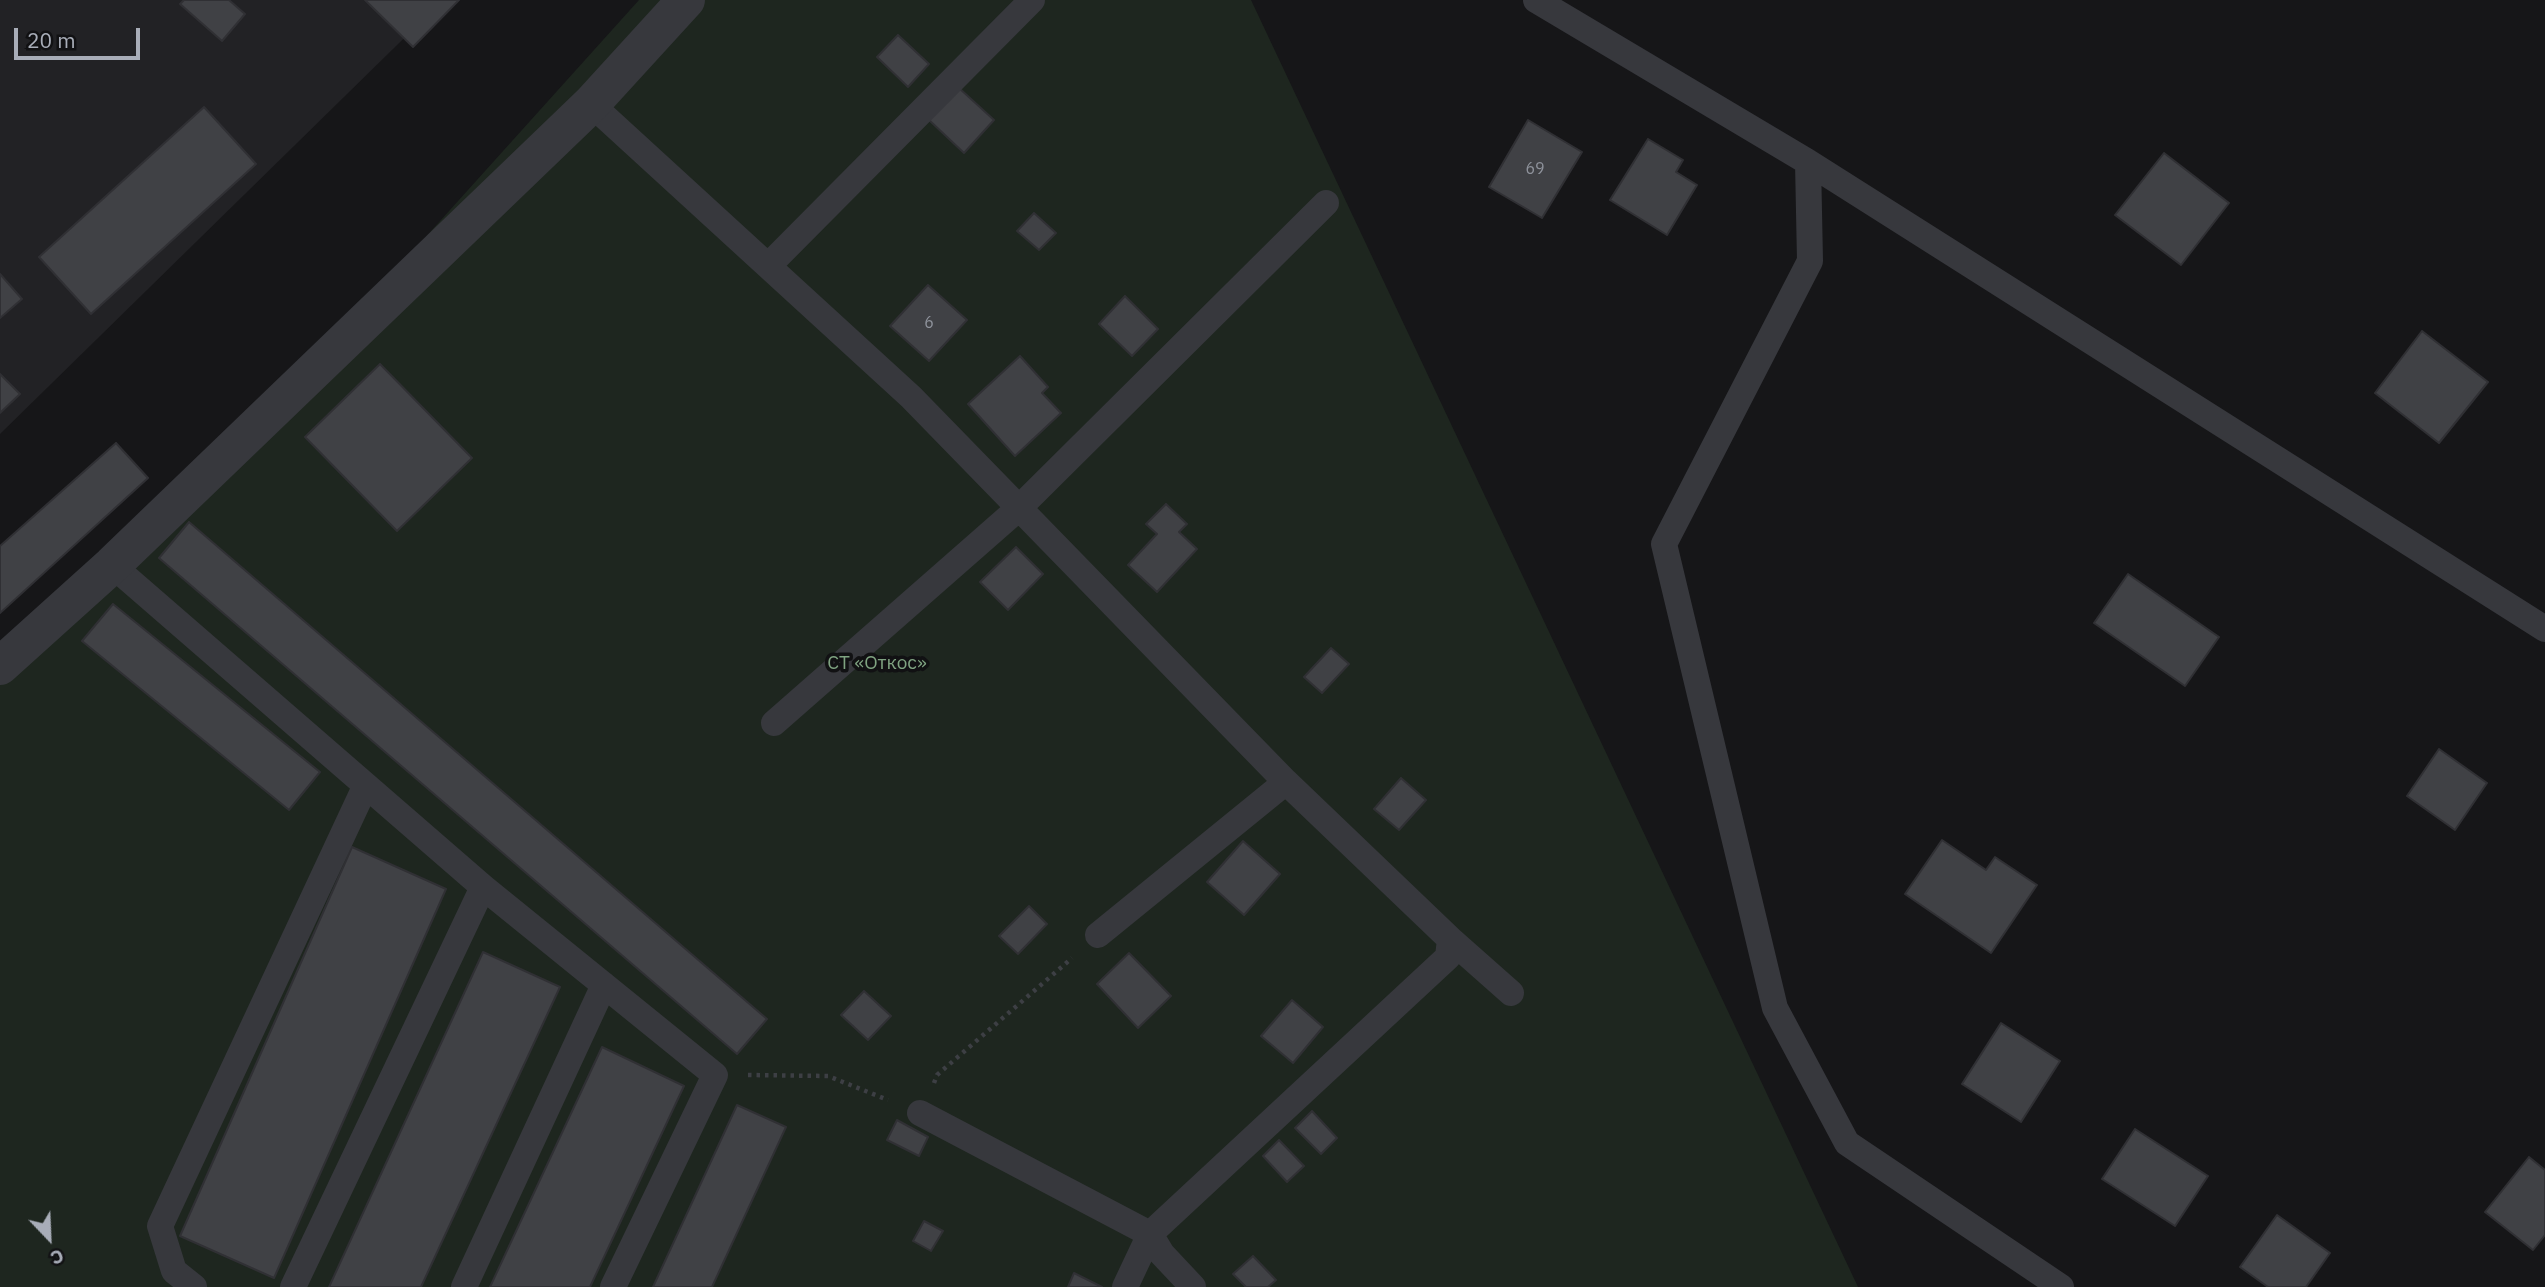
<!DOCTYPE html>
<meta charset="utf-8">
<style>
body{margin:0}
#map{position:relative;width:2545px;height:1287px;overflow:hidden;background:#161618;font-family:"IBM Plex Sans",sans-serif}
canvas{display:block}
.north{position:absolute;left:14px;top:1203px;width:70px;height:70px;-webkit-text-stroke:5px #111113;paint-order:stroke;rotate:157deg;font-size:19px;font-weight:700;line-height:28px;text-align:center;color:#a8adb8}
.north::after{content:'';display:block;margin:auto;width:24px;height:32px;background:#a8adb8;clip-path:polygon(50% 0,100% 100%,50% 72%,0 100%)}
.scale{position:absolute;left:14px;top:28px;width:126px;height:32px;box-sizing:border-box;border:4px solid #a8adb8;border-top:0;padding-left:9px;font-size:21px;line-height:24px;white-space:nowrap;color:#a8adb8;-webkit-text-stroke:5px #111113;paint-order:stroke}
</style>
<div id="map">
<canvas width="2545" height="1287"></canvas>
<div class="north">С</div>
<div class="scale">20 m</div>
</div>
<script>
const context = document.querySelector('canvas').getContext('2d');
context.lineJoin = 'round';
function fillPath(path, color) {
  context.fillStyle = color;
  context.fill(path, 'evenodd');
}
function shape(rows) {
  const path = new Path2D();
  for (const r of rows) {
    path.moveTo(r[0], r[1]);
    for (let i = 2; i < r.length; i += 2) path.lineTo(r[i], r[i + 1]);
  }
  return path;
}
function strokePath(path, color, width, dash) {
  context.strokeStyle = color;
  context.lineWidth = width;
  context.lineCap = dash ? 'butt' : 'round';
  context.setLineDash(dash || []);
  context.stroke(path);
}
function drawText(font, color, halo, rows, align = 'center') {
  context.font = font + ' "IBM Plex Sans",sans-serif';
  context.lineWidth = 7;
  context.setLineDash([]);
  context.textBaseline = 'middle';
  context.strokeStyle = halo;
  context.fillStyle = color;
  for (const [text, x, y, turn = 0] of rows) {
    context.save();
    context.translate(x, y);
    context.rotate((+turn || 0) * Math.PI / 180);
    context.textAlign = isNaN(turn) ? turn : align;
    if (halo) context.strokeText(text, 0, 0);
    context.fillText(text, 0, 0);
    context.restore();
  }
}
fillPath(shape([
 [0,0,443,0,0,434]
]), '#222225');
fillPath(shape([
 [639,0,1251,0,1858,1287,0,1287,0,682,133,562]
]), '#1e261f');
const building = shape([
 [184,0,229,0,245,14,222,41,180,4,184,0],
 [365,0,459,0,413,47,365,0],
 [898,35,929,64,908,87,877,57,898,35],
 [959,88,994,120,964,153,929,120,959,88],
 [204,107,256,164,91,314,39,257,204,107],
 [1528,120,1582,152,1542,218,1489,187,1528,120],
 [1648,139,1683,160,1676,172,1697,185,1667,235,1610,200,1648,139],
 [2164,153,2229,203,2181,265,2115,215,2164,153],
 [1034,213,1056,233,1039,250,1017,231,1034,213],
 [0,274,22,299,0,318,0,274],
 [928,285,967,320,929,361,890,326,928,285],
 [1125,296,1158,329,1132,356,1099,324,1125,296],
 [2422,331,2488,382,2439,443,2375,393,2422,331],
 [1020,356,1048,387,1042,393,1061,413,1015,456,968,404,1020,356],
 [380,364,472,458,397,531,305,437,380,364],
 [0,374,20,394,0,413,0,374],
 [116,443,148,478,0,613,0,546,116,443],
 [1166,504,1187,524,1179,532,1197,549,1157,592,1128,565,1157,534,1146,524,1166,504],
 [189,522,767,1019,737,1054,159,558,189,522],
 [1016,547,1043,574,1008,610,980,582,1016,547],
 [2128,574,2219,637,2185,686,2094,623,2128,574],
 [113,604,320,772,289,810,82,641,113,604],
 [1331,648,1349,664,1322,693,1304,677,1331,648],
 [2439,749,2487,783,2455,830,2407,796,2439,749],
 [1401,778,1426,800,1399,830,1374,809,1401,778],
 [1942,840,1986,870,1995,857,2037,885,1991,953,1905,894,1942,840],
 [1243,841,1280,874,1244,915,1207,882,1243,841],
 [352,847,446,889,274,1278,180,1236,352,847],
 [1029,906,1047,924,1018,954,999,936,1029,906],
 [483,952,560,987,421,1287,329,1287,483,952],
 [1129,953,1171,996,1138,1028,1097,984,1129,953],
 [864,991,891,1016,868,1040,841,1015,864,991],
 [1292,1000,1323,1027,1293,1063,1261,1036,1292,1000],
 [2001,1023,2060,1061,2021,1122,1962,1084,2001,1023],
 [602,1047,684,1086,590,1287,490,1287,602,1047],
 [737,1105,786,1127,712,1287,653,1287,737,1105],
 [1312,1111,1337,1138,1321,1154,1295,1128,1312,1111],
 [897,1120,928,1137,919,1156,887,1140,897,1120],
 [2135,1129,2208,1176,2175,1226,2102,1179,2135,1129],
 [1279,1140,1304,1166,1287,1182,1263,1156,1279,1140],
 [2529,1157,2545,1170,2545,1235,2533,1250,2485,1212,2529,1157],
 [2277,1215,2330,1253,2306,1287,2268,1287,2240,1267,2277,1215],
 [924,1221,943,1231,931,1251,913,1241,924,1221],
 [1253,1256,1276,1280,1268,1287,1246,1287,1233,1274,1253,1256],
 [1074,1273,1102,1287,1068,1287,1074,1273]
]);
fillPath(building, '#404145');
strokePath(building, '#303034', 2);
strokePath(shape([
 [748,1075,828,1076,888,1100],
 [934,1083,937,1075,1072,958]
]), '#3d3f44', 4.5, [3.5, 5]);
strokePath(shape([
 [1536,0,1808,162,1810,261,1664,544,1775,1008,1847,1143,2061,1287],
 [591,104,911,397,1286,782,1450,939,1448,957,1150,1234,1125,1287],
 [1808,162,2545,629],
 [768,266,1032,0],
 [112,565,483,887,715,1075,613,1287],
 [774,723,1019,508,1326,203],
 [1098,935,1286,782],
 [1450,939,1511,993],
 [920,1113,1150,1234,1162,1254,1193,1287],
 [194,1287,174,1271,160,1226,365,787],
 [293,1287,483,887],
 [464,1287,604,985]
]), '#37383d', 26);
strokePath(shape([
 [0,666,112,565,591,104,686,0]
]), '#37383d', 38);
drawText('16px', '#8e929b', null, [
 ["69",1535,169],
 ["6",929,323]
]);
drawText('19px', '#7fa381', '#111113', [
 ["СТ «Откос»",877,664]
]);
</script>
